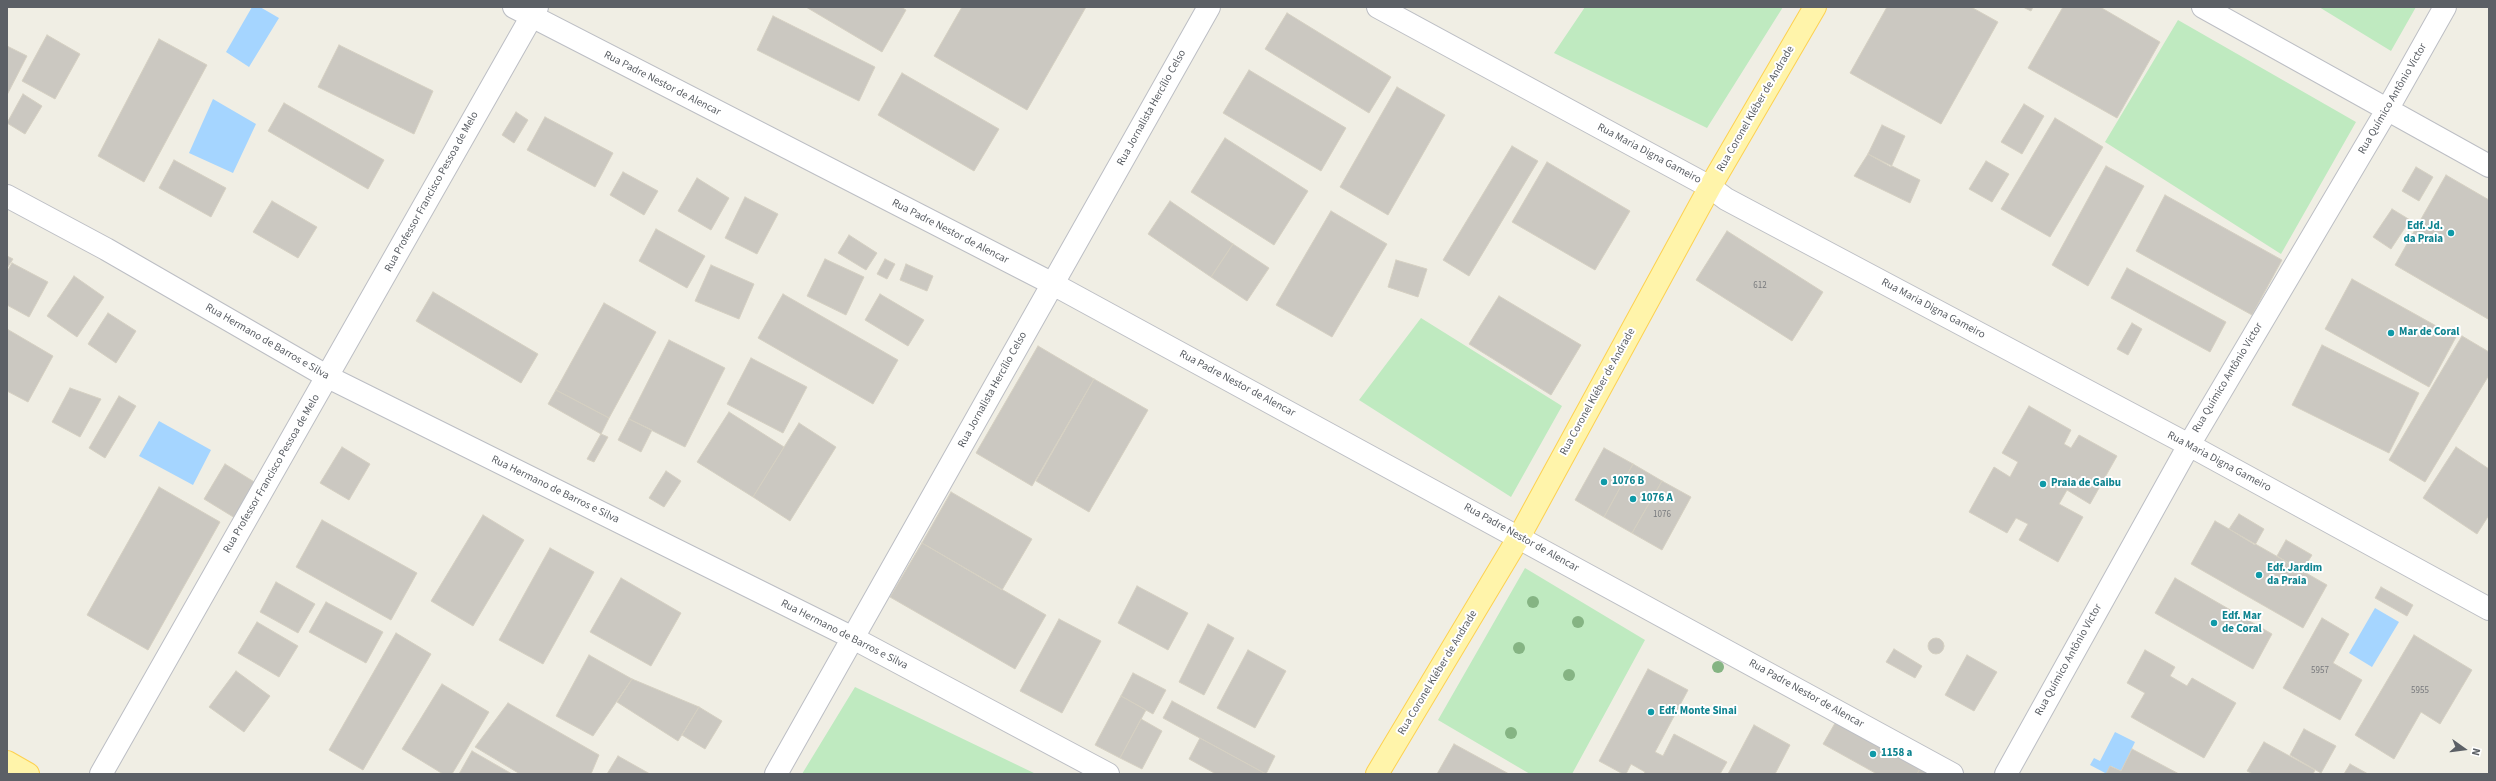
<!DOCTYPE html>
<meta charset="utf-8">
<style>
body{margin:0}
#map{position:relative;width:2496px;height:781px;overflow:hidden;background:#f0eee4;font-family:"Source Sans 3",sans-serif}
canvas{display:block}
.frame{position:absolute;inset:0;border:8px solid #5c6066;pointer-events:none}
.north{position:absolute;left:2444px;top:729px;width:40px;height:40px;-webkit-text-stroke:3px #fff;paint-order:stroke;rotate:104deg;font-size:11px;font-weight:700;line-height:16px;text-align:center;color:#5c6066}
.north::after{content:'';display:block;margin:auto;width:14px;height:18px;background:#5c6066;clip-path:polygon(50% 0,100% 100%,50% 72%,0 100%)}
</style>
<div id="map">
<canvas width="2496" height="781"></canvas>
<div class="frame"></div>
<div class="north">N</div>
</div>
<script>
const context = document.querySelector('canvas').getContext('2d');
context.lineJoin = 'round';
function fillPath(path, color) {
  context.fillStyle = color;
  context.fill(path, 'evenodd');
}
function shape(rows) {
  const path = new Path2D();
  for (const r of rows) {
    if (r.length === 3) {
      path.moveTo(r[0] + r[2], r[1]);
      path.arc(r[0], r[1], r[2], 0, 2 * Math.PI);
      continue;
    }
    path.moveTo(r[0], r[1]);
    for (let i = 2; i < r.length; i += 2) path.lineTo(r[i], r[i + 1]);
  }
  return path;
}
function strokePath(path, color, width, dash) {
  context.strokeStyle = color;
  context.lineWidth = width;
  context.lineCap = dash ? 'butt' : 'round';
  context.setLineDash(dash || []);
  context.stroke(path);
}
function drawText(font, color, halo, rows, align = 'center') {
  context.font = font + ' "Source Sans 3",sans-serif';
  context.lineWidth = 4;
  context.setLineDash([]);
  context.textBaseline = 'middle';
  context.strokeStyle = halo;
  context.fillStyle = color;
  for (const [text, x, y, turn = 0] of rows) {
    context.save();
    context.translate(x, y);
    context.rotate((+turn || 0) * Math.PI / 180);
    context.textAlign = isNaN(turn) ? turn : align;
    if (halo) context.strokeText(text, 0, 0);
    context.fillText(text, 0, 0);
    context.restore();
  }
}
fillPath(shape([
 [1585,7,1783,7,1707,128,1554,53],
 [2319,7,2416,7,2391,51],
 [2178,20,2356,122,2281,254,2105,142],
 [1421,318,1562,406,1511,497,1359,400],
 [1525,568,1645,640,1572,774,1530,774,1438,720],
 [855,687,1036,774,802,774]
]), '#bfeac0');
fillPath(shape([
 [252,7,260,7,279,18,249,67,226,52],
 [213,99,256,124,233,173,189,153],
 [159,421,211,450,193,485,139,456],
 [2375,608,2399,622,2372,667,2349,653],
 [2115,732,2135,742,2121,771,2111,766,2107,774,2090,765,2094,758,2100,761]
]), '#a5d5ff');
const building = shape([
 [806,7,901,7,906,10,882,52,806,7],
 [962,7,1086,7,1027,110,934,56,962,7],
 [1887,7,1971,7,1998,22,1941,124,1850,73,1887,7],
 [2023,7,2033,7,2031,11,2023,7],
 [2063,7,2100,7,2160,42,2117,118,2028,68,2063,7],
 [1287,13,1391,77,1369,113,1265,49,1287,13],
 [773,16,875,67,859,101,757,50,773,16],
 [47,35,80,54,55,99,22,81,47,35],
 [159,39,207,65,144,182,98,156,159,39],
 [339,45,433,91,414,134,318,87,339,45],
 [7,46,27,56,7,95,7,46],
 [1249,70,1346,128,1321,171,1223,113,1249,70],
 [902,73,999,129,974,171,878,115,902,73],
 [1397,87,1445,115,1388,215,1340,187,1397,87],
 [23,94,42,106,25,134,7,123,23,94],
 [284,103,384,160,368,189,268,131,284,103],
 [2024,104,2044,116,2022,154,2001,142,2024,104],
 [516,112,528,120,514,143,502,135,516,112],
 [545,117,613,153,595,187,527,150,545,117],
 [2055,118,2103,147,2050,237,2001,209,2055,118],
 [1882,125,1905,136,1891,167,1868,154,1882,125],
 [1225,138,1308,191,1274,245,1191,192,1225,138],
 [1512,146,1538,161,1469,276,1443,260,1512,146],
 [1868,154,1920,180,1910,203,1854,176,1868,154],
 [174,160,226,188,211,217,159,188,174,160],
 [1986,161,2009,174,1992,202,1969,189,1986,161],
 [1547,162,1630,211,1595,270,1512,222,1547,162],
 [2106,166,2144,186,2088,286,2052,265,2106,166],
 [2416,167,2433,177,2419,201,2402,191,2416,167],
 [623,172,658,191,644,215,610,195,623,172],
 [2446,175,2489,200,2488,319,2395,265,2446,175],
 [697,178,729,198,711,230,678,211,697,178],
 [2165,195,2282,260,2252,315,2136,251,2165,195],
 [745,197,778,214,757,254,725,238,745,197],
 [272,201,317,227,298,258,253,232,272,201],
 [1170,201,1233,244,1211,277,1148,234,1170,201],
 [2392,209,2410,220,2391,249,2373,237,2392,209],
 [1331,211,1387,244,1332,337,1276,305,1331,211],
 [656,229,705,256,687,288,639,261,656,229],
 [1727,231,1823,292,1792,341,1696,280,1727,231],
 [849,235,877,253,866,270,838,253,849,235],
 [1233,244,1269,268,1247,301,1211,277,1233,244],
 [7,256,13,259,7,268,7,256],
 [825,259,864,277,846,315,807,296,825,259],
 [885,259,895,264,887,279,877,274,885,259],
 [1396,260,1427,269,1418,297,1388,287,1396,260],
 [12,263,48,282,29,317,7,305,7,272,12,263],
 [906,264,933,276,927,291,900,280,906,264],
 [711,265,754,284,739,319,695,301,711,265],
 [2127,268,2226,322,2210,352,2111,298,2127,268],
 [74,276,104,297,77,337,47,316,74,276],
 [2352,279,2456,337,2429,387,2325,329,2352,279],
 [433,292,538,354,521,383,416,321,433,292],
 [783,294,898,360,873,404,758,338,783,294],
 [880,294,924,320,908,346,865,320,880,294],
 [1499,296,1581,345,1551,395,1469,344,1499,296],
 [604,303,656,332,609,418,556,390,604,303],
 [108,313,136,331,116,363,88,344,108,313],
 [2132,323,2142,329,2128,355,2117,349,2132,323],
 [7,329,53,356,28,402,7,391,7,329],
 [2462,336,2489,352,2489,375,2425,482,2389,460,2462,336],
 [669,340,725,368,685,447,629,419,669,340],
 [2322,345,2419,393,2389,453,2292,405,2322,345],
 [1038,346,1094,379,1032,486,976,453,1038,346],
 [751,358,807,387,783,433,727,404,751,358],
 [1094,379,1148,410,1089,512,1036,481,1094,379],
 [70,388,101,399,80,437,52,422,70,388],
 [556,390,609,418,601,434,548,404,556,390],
 [119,396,136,406,105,458,89,448,119,396],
 [2029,406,2071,430,2064,444,2071,448,2079,435,2117,456,2090,504,2067,490,2059,504,2083,517,2058,562,2019,540,2028,524,2016,518,2007,533,1969,512,1994,467,2010,477,2018,462,2002,453,2029,406],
 [729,412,784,447,753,497,697,462,729,412],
 [629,419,652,430,641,452,618,440,629,419],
 [799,423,836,447,790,521,753,497,799,423],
 [601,434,608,437,594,462,587,459,601,434],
 [342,447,370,464,349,500,320,483,342,447],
 [2456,447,2489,469,2489,515,2477,534,2423,498,2456,447],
 [1604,448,1633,464,1604,517,1575,500,1604,448],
 [225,464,256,483,235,518,204,499,225,464],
 [1633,464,1662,481,1632,533,1604,517,1633,464],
 [666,471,681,481,664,507,649,498,666,471],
 [1662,481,1691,497,1662,550,1632,533,1662,481],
 [159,487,220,522,148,650,87,615,159,487],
 [951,492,1032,539,1002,590,922,543,951,492],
 [2239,514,2264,529,2255,545,2229,529,2239,514],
 [483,515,524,540,473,626,431,601,483,515],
 [322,520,417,573,391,620,296,567,322,520],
 [2215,521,2327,585,2303,628,2191,564,2215,521],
 [2286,540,2312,555,2302,571,2277,556,2286,540],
 [922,543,1046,615,1015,669,890,597,922,543],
 [550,548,594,572,543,664,499,640,550,548],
 [621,578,681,613,651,666,590,632,621,578],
 [2175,578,2272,634,2253,669,2155,613,2175,578],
 [276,582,315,604,298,633,260,612,276,582],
 [1137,586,1188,613,1168,650,1118,623,1137,586],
 [2381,587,2413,605,2407,616,2375,598,2381,587],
 [326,602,383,632,366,663,309,632,326,602],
 [2322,618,2349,634,2333,663,2362,680,2340,720,2283,688,2322,618],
 [1059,619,1101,641,1062,713,1020,691,1059,619],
 [257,622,298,646,279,677,238,653,257,622],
 [1208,624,1234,638,1204,695,1179,682,1208,624],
 [396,633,431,654,363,770,329,750,396,633],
 [2414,635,2472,670,2440,724,2421,712,2394,759,2355,735,2414,635],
 [1936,646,8],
 [1894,649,1922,666,1915,678,1886,662,1894,649],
 [1248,650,1286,671,1255,728,1217,708,1248,650],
 [2145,650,2175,667,2170,676,2187,686,2192,678,2236,703,2204,758,2131,717,2145,693,2127,683,2145,650],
 [589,655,632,679,593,736,556,716,589,655],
 [1967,655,1997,672,1974,711,1945,695,1967,655],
 [1648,669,1688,690,1655,752,1663,756,1674,734,1727,762,1720,774,1644,774,1645,772,1631,764,1626,774,1623,774,1599,761,1648,669],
 [236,671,270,696,244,732,209,707,236,671],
 [1133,673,1166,690,1153,714,1121,696,1133,673],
 [632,679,699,707,678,741,617,702,632,679],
 [442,684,489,712,452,774,443,774,402,749,442,684],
 [1121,696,1146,710,1120,758,1095,745,1121,696],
 [1172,701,1275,756,1266,774,1163,718,1172,701],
 [508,703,599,755,591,774,520,774,475,747,508,703],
 [699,707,722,721,705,749,682,735,699,707],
 [1838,718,1922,765,1917,774,1877,774,1823,744,1838,718],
 [1141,719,1162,731,1142,769,1120,758,1141,719],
 [1754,725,1790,745,1775,774,1728,774,1754,725],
 [2304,729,2336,746,2321,773,2290,755,2304,729],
 [1200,738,1266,774,1216,774,1189,759,1200,738],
 [2264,742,2315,770,2313,774,2253,774,2247,771,2264,742],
 [1454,744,1509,774,1437,774,1454,744],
 [2132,749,2179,774,2106,774,2110,766,2121,771,2132,749],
 [472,751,512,774,459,774,472,751],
 [618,756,650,774,607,774,618,756],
 [2350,764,2368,774,2344,774,2350,764],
 [1922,765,1939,774,1917,774,1922,765]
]);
fillPath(building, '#cbc8c1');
strokePath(building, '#d5d0c2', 1);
const minor = shape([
 [514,7,1053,284,1952,774],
 [1378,7,1710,187,1726,199,2189,445,2489,609],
 [2203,7,2489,166],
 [7,196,106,249,328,377,853,638,1108,774],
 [101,774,537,7],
 [776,774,1209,7],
 [2006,774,2189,445,2387,110,2445,7]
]);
const major = shape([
 [7,762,28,774],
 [1377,774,1519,537,1710,187,1815,7]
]);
strokePath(minor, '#bcbec4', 24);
strokePath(major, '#fdd150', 24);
strokePath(minor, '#fff', 22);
strokePath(major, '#fff4aa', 22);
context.fillStyle = '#85b483';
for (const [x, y] of [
 [1533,602],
 [1578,622],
 [1519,648],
 [1718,667],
 [1569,675],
 [1511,733]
]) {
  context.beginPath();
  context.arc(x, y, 6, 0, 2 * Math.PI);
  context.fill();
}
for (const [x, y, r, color] of [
 [2451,233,4,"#0f9aa8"],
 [2391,333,4,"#0f9aa8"],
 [1604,482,4,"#0f9aa8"],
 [2043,484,4,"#0f9aa8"],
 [1633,499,4,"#0f9aa8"],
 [2259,575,4,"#0f9aa8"],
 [2214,623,4,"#0f9aa8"],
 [1651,712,4,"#0f9aa8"],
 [1873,754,4,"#0f9aa8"]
]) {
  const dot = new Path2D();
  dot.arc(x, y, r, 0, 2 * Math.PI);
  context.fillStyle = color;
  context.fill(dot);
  strokePath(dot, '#fff', 1.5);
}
drawText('9px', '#787a7d', null, [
 ["612",1760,286],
 ["1076",1662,515],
 ["5957",2320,671],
 ["5955",2420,691]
]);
drawText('11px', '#5c6066', '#fff', [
 ["Rua Padre Nestor de Alencar",662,84,27],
 ["Rua Químico Antônio Victor",2393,99,-60],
 ["Rua Jornalista Hercílio Celso",1152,108,-61],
 ["Rua Coronel Kléber de Andrade",1756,109,-60],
 ["Rua Maria Digna Gameiro",1649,154,28],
 ["Rua Professor Francisco Pessoa de Melo",432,192,-61],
 ["Rua Padre Nestor de Alencar",950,232,27],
 ["Rua Maria Digna Gameiro",1933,309,28],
 ["Rua Hermano de Barros e Silva",267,342,30],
 ["Rua Químico Antônio Victor",2228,378,-59],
 ["Rua Padre Nestor de Alencar",1237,384,28],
 ["Rua Jornalista Hercílio Celso",993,390,-61],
 ["Rua Coronel Kléber de Andrade",1598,392,-61],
 ["Rua Maria Digna Gameiro",2219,462,28],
 ["Rua Professor Francisco Pessoa de Melo",272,474,-60],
 ["Rua Hermano de Barros e Silva",555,490,26],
 ["Rua Padre Nestor de Alencar",1521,538,29],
 ["Rua Hermano de Barros e Silva",844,635,27],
 ["Rua Químico Antônio Victor",2069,660,-61],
 ["Rua Coronel Kléber de Andrade",1438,673,-59],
 ["Rua Padre Nestor de Alencar",1806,694,29]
]);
drawText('bold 11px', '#0d838f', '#fff', [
 ["Edf. Jd.",2443,227,"right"],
 ["da Praia",2443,240,"right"],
 ["Mar de Coral",2399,333],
 ["1076 B",1612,482],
 ["Praia de Gaibu",2051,484],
 ["1076 A",1641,499],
 ["Edf. Jardim",2267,569],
 ["da Praia",2267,582],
 ["Edf. Mar",2222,617],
 ["de Coral",2222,630],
 ["Edf. Monte Sinai",1659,712],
 ["1158 a",1881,754]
], 'left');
</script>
